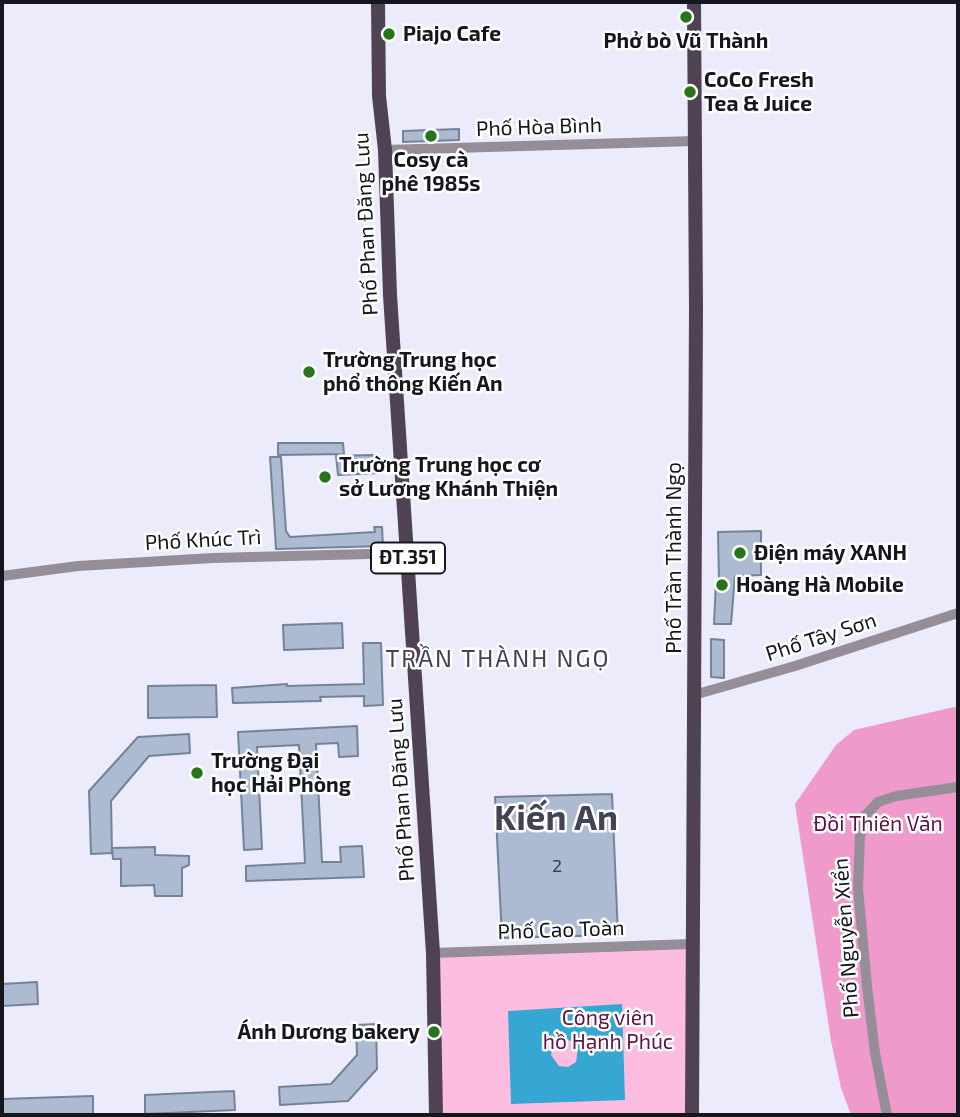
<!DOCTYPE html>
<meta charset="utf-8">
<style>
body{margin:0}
#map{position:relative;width:960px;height:1117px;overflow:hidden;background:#ebebfb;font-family:"Exo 2",sans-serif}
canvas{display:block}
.frame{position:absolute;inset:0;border:4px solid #16161f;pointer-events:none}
</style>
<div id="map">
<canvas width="960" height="1117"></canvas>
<div class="frame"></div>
</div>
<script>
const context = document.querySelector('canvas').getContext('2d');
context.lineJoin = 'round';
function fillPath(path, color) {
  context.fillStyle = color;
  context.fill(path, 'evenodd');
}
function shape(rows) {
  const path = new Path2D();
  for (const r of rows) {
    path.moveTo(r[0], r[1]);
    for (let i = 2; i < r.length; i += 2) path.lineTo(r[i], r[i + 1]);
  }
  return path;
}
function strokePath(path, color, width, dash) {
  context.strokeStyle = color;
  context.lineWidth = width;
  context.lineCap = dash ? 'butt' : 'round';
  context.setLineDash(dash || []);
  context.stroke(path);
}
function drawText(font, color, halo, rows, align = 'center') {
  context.font = font + ' "Exo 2",sans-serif';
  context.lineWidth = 5;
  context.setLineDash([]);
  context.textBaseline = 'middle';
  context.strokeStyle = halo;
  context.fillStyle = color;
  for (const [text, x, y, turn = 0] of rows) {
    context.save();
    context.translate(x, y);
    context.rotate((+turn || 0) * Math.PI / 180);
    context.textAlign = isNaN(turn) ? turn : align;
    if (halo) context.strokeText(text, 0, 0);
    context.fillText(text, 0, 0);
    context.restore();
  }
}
fillPath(shape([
 [691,944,691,1115,437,1115,433,953]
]), '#fcbde0');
fillPath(shape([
 [954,707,958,708,958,1115,851,1115,841,1088,831,1041,795,804,836,745,854,730]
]), '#ef9acb');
fillPath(shape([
 [622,1004,625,1100,511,1104,508,1011],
 [563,1039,572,1041,578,1048,576,1062,568,1067,559,1066,551,1055,553,1046]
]), '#35a7d2');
const building = shape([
 [459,129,459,140,403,142,403,131,459,129],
 [278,443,343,443,344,454,278,455,278,443],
 [373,455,373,465,379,465,379,473,338,475,336,456,373,455],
 [270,457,281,457,286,531,290,537,375,532,374,527,382,527,383,546,276,549,270,457],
 [761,531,761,575,735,576,731,624,714,624,716,582,719,582,718,532,761,531],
 [342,623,343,648,284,650,283,625,342,623],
 [711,639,724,640,724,678,711,677,711,639],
 [363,643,381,643,383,705,364,706,364,696,320,697,321,701,233,703,232,688,287,684,287,686,364,684,363,643],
 [216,685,217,717,148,718,148,686,216,685],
 [357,726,358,756,339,757,338,743,316,744,322,862,341,862,340,847,362,846,364,877,246,881,246,866,305,863,299,745,257,747,262,849,244,850,238,732,357,726],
 [189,734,190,753,149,756,111,801,112,853,91,854,89,791,138,737,189,734],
 [612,794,618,935,502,938,495,797,612,794],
 [155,847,155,855,189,856,189,865,182,868,182,896,155,896,154,885,121,886,121,859,113,859,112,848,155,847],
 [37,982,38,1004,2,1006,2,984,37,982],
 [376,1024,377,1069,348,1101,280,1105,279,1087,331,1084,357,1055,356,1025,376,1024],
 [234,1091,235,1110,145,1114,145,1095,234,1091],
 [93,1096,93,1115,2,1115,2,1099,93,1096]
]);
fillPath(building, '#acbbd2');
strokePath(building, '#748398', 2);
strokePath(shape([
 [385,150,695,141],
 [2,576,78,566,213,558,407,553],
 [694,695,795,666,958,613],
 [433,953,691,944],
 [887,1115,875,1053,867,986,858,888,860,836,865,816,878,802,896,796,958,787]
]), '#958e98', 10);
strokePath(shape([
 [378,2,379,96,385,150,390,295,433,953,436,1115],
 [692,1115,696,309,694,2]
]), '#4e4253', 14);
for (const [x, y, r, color] of [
 [686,17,7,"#27741b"],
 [389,34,7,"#27741b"],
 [690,92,7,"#27741b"],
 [431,136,7,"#27741b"],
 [309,372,7,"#27741b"],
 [325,477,7,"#27741b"],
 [740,553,7,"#27741b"],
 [722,585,7,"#27741b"],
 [197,773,7,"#27741b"],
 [434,1032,7,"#27741b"]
]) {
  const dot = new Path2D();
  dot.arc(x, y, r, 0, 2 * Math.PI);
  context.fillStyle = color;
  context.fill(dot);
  strokePath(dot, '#fff', 2.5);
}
drawText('18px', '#3c3f4c', null, [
 ["2",557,866]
]);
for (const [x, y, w] of [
 [408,558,74]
]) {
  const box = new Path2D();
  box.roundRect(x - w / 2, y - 15.5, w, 31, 5);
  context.fillStyle = '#fff';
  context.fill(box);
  strokePath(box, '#16161f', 2);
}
drawText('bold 19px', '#16161f', null, [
 ["ĐT.351",408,558]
]);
drawText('bold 21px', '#16161f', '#fff', [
 ["Piajo Cafe",403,34],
 ["Phở bò Vũ Thành",686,41,"center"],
 ["CoCo Fresh",704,80],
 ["Tea & Juice",704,104],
 ["Cosy cà",431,160,"center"],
 ["phê 1985s",431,184,"center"],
 ["Trường Trung học",323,360],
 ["phổ thông Kiến An",323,384],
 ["Trường Trung học cơ",339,465],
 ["sở Lương Khánh Thiện",339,489],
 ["Điện máy XANH",754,553],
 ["Hoàng Hà Mobile",736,585],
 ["Trường Đại",211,761],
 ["học Hải Phòng",211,785],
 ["Ánh Dương bakery",420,1032,"right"]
], 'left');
drawText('21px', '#16161f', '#fff', [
 ["Phố Hòa Bình",539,127,-2],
 ["Phố Phan Đăng Lưu",366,224,-93],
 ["Phố Khúc Trì",203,540,-3],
 ["Phố Trần Thành Ngọ",674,558,-90],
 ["Phố Tây Sơn",821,637,-18],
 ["Phố Phan Đăng Lưu",401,790,-94],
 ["Phố Cao Toàn",561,930,-2],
 ["Phố Nguyễn Xiển",846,938,-94]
]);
drawText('21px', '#5d1444', '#fff', [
 ["Đồi Thiên Văn",878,824],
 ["Công viên",608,1018],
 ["hồ Hạnh Phúc",608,1042]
]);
context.letterSpacing = '2px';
drawText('24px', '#434257', '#fff', [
 ["TRẦN THÀNH NGỌ",498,659]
]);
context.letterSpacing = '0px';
drawText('bold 35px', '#434257', '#fff', [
 ["Kiến An",556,818]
]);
</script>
